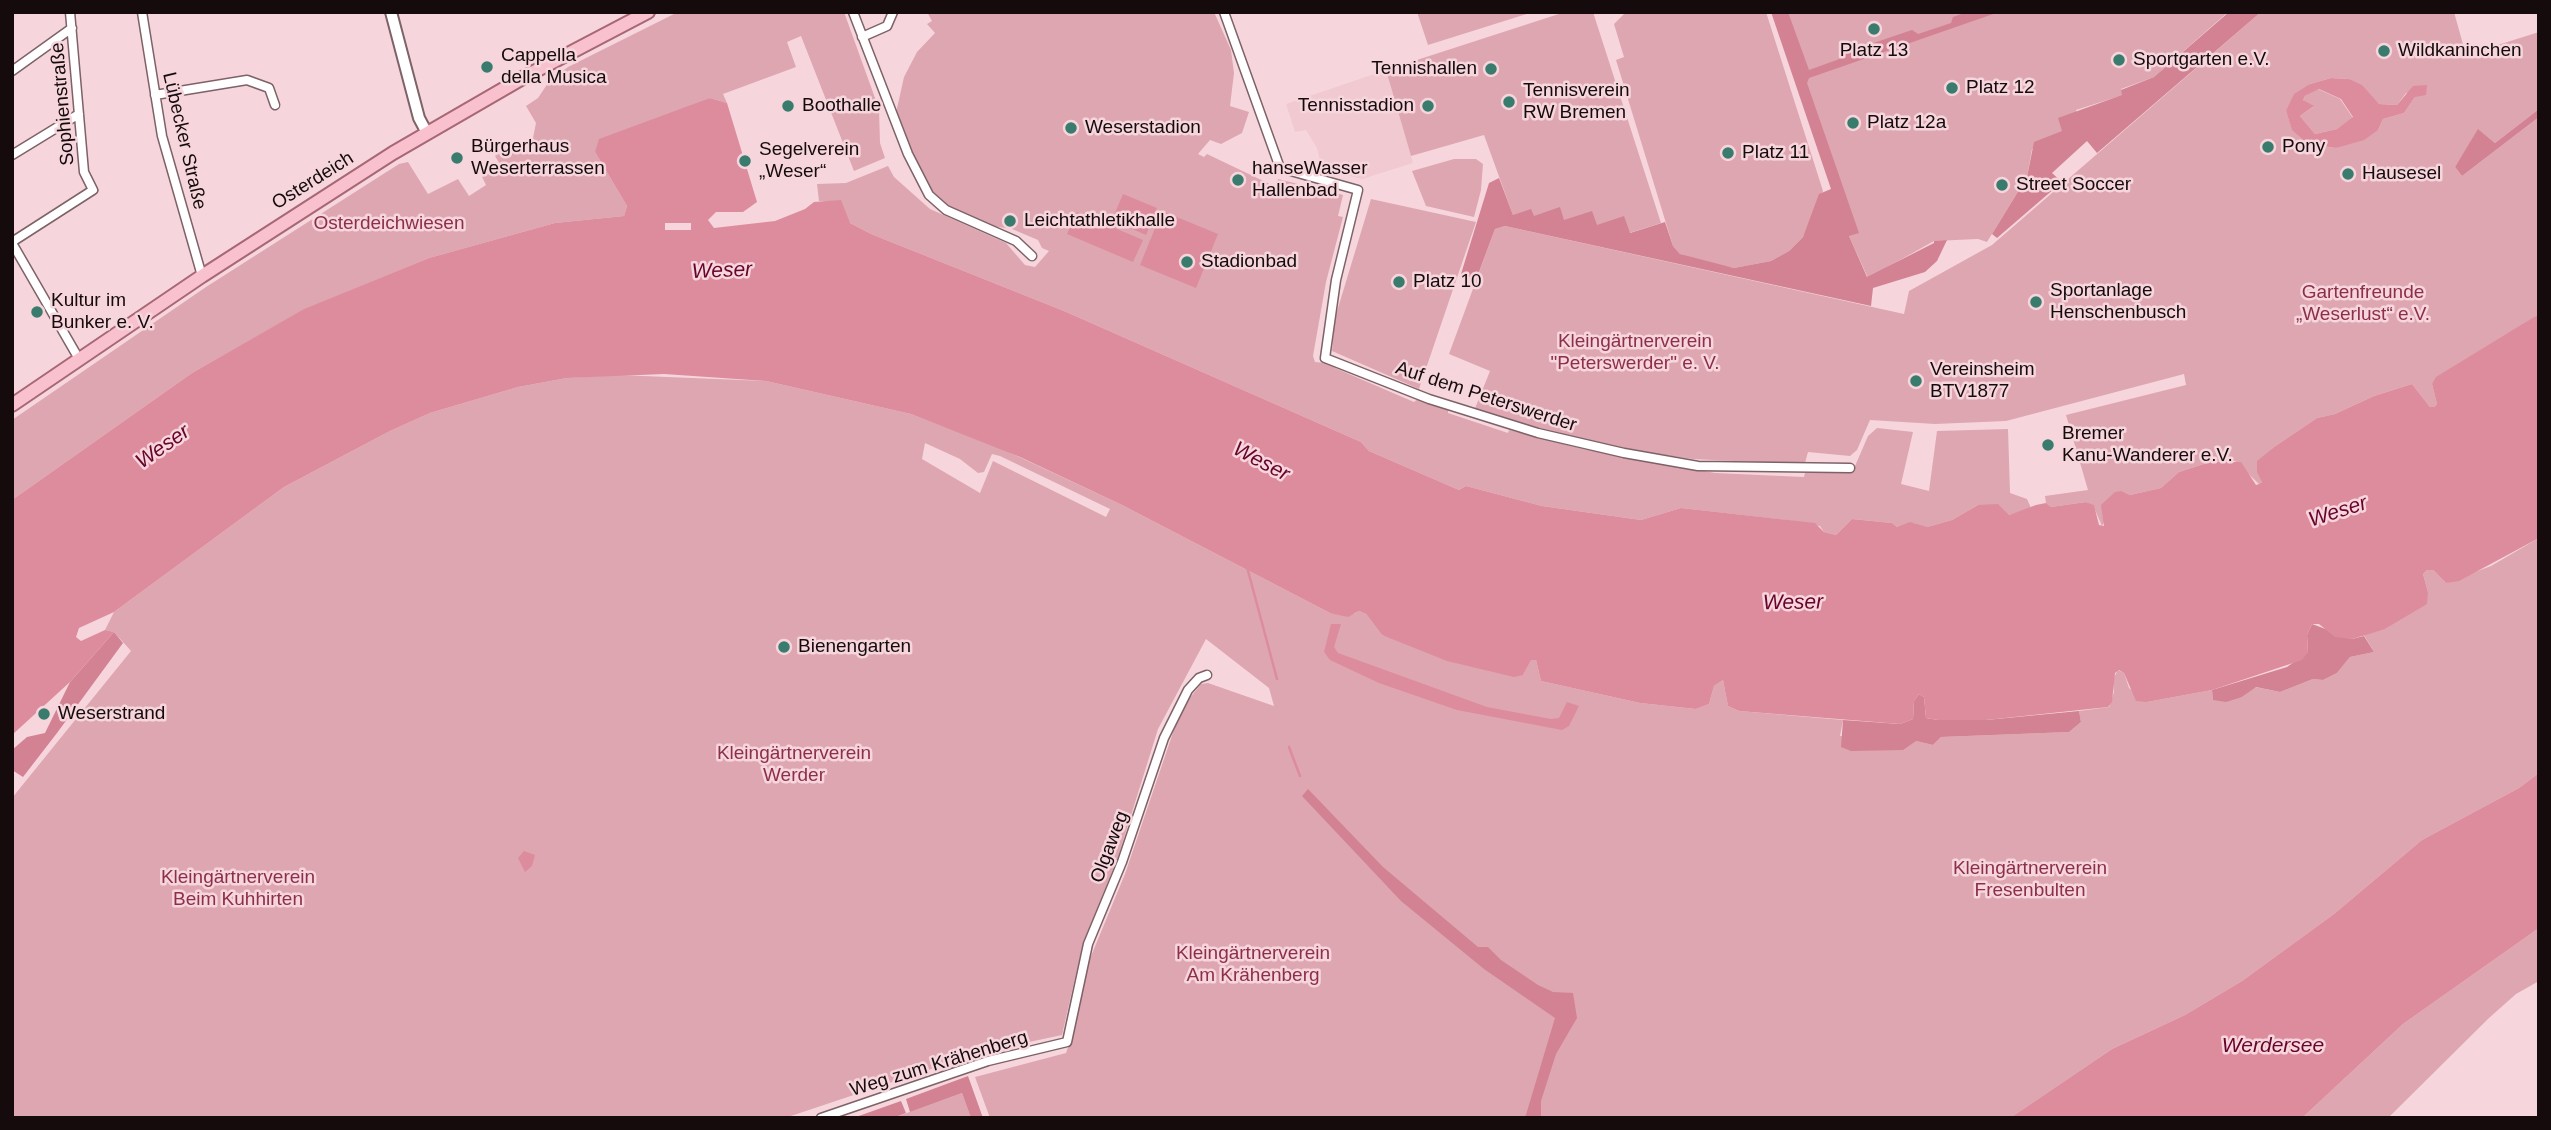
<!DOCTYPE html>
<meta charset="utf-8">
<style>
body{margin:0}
#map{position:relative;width:2551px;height:1130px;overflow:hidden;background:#f6d6dc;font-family:Helvetica,sans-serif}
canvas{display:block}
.frame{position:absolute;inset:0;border:14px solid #150b0d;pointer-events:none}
</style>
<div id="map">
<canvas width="2551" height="1130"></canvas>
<div class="frame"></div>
</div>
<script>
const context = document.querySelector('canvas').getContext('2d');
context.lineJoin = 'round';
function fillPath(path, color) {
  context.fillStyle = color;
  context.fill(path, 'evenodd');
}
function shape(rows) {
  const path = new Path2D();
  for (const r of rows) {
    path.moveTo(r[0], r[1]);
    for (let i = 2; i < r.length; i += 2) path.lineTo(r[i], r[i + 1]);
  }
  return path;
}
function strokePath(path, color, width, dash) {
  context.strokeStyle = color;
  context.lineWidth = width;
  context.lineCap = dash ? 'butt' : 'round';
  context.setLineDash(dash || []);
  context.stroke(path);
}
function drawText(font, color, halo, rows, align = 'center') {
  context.font = font + ' Helvetica,sans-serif';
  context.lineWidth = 5;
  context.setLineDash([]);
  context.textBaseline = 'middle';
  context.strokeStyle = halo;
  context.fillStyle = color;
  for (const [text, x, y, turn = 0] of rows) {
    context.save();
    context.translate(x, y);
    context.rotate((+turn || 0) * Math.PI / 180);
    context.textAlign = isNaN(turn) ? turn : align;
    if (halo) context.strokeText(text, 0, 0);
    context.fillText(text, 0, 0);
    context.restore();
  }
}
fillPath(shape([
 [1386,70,1413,163,1362,179,1322,169,1317,148,1306,130,1295,132,1286,104]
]), '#f1c9d0');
fillPath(shape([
 [678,12,844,12,879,109,880,143,885,158,854,171,801,36,787,42,796,67,723,94,727,103,710,98,595,152,627,206,624,216,555,223,429,258,305,309,192,373,12,500,12,420,206,287,399,164,408,162,428,194,458,179,469,196,486,185,482,177,501,166,495,156,501,152,517,152,533,138,536,123,526,106,538,98,550,80,568,67],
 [927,12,1214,12,1231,50,1234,73,1230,106,1249,112,1242,133,1221,144,1210,140,1198,154,1204,157,1207,154,1276,187,1278,179,1343,195,1338,216,1343,217,1326,282,1313,356,1315,362,1334,364,1335,368,1414,402,1419,398,1448,410,1448,413,1508,433,1509,430,1583,449,1715,473,1804,477,1805,473,1852,473,1868,436,1877,428,1913,432,1901,484,1929,491,1937,431,2008,429,2010,493,2027,499,2031,508,2009,515,1978,505,1952,520,1927,527,1919,527,1914,523,1897,527,1892,523,1852,519,1836,535,1824,532,1820,526,1786,520,1681,508,1641,520,1542,506,1466,486,1459,490,1369,451,1361,442,1064,311,871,234,850,223,835,202,819,201,817,184,846,183,888,166,894,177,930,209,1006,243,1025,265,1035,267,1049,251,1042,248,1038,240,1012,229,992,226,951,211,924,187,896,113,904,77,917,52,935,33,927,24,932,21],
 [1417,12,1533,12,1428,45],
 [1565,12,1593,12,1661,223,1629,233,1597,225,1513,215,1484,135,1411,156,1386,70],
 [1626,12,1766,12,1823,191,1803,237,1789,251,1771,261,1734,268,1693,259,1680,254,1673,246,1616,60,1624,57,1614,24],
 [1776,12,2228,12,2154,77,2121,89,2123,95,2076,110,2080,124,2032,149,2027,177,1987,242,1978,239,1934,241,1868,278,1849,236],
 [2261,12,2454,12,2466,55,2539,32,2539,109,2495,143,2479,130,2455,167,2462,176,2539,117,2539,314,2432,384,2437,404,2434,407,2430,407,2412,384,2374,396,2335,414,2317,418,2274,447,2258,461,2262,482,2259,484,2235,461,2210,462,2179,472,2161,488,2130,495,2122,491,2102,526,2093,505,2086,502,2051,507,2046,503,2045,496,2088,490,2066,415,2186,385,2184,374,2006,421,1935,424,1870,420,1857,450,1850,456,1808,452,1805,463,1799,464,1692,459,1619,448,1474,411,1490,371,1449,354,1495,229,1505,226,1904,314,1909,291,1992,245],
 [2331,78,2349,79,2379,104,2397,105,2406,93,2415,97,2404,113,2383,119,2378,130,2336,148,2308,144,2292,129,2286,111,2310,84],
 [2318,89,2340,99,2353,118,2337,129,2315,134,2300,116,2313,107,2303,100,2305,96],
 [1454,159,1476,159,1483,164,1481,190,1474,217,1426,206,1412,171],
 [1371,199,1476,222,1419,389,1332,351,1335,318],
 [618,375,766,381,911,414,1002,449,1122,505,1330,613,1354,614,1359,611,1366,614,1382,635,1523,675,1531,659,1536,660,1541,681,1640,703,1696,709,1709,704,1714,686,1723,680,1728,706,1739,711,1843,720,1840,736,1916,741,1933,745,1941,737,2069,732,2081,722,2079,711,2109,707,2114,692,2113,679,2118,670,2124,673,2129,688,2147,702,2212,690,2213,700,2242,697,2255,687,2280,692,2313,679,2323,680,2337,673,2350,657,2374,652,2364,635,2383,630,2428,592,2423,574,2427,570,2433,570,2446,583,2491,566,2539,538,2539,773,2519,788,2422,840,2334,914,2242,981,2185,1015,2112,1049,2010,1118,990,1118,975,1077,1066,1053,1075,1027,1089,961,1125,874,1181,709,1201,684,1208,683,1274,706,1269,688,1206,639,1158,729,1118,857,1083,943,1062,1035,982,1052,785,1118,12,1118,12,798,131,651,114,632,105,630,114,612,284,487,390,431,430,413,518,387,567,378],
 [925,443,960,459,978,473,984,472,992,454,1000,456,1110,509,1106,517,993,461,980,493,922,459],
 [2539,928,2539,981,2516,994,2489,1018,2388,1118,2302,1118,2403,1024],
 [962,1093,971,1118,893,1118]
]), '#dea6b0');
fillPath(shape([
 [1771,12,1788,12,1809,70,1845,57,1844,53,1912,30,1918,34,1951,23,1953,17,1967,12,1999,12,1809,78,1807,83,1859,233,1849,236,1867,277,1934,243,1934,241,1947,240,1937,261,1925,272,1873,288,1871,306,1505,226,1495,229,1476,280,1461,274,1489,183,1499,178,1513,215,1531,209,1534,216,1560,207,1564,220,1592,211,1597,225,1624,216,1630,233,1665,222,1673,246,1680,254,1734,268,1771,261,1789,251,1803,237,1819,194,1831,189],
 [2229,12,2261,12,2097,153,2087,141,2052,173,2062,182,1997,238,1992,234,2027,177,2034,142,2062,131,2058,118,2122,95,2121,90,2154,77],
 [2539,109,2539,117,2462,176,2455,167,2478,129,2495,143],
 [2312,624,2352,639,2364,636,2374,652,2350,657,2337,673,2323,680,2313,679,2280,692,2256,687,2242,697,2226,702,2213,700,2212,690,2287,667,2308,652,2307,635],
 [114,632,123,643,57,733,23,777,12,770,12,750,27,737,45,733,70,682],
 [1919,694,1924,697,1926,718,1938,720,1986,720,2079,711,2081,722,2069,732,1941,737,1933,745,1916,741,1903,750,1851,751,1841,747,1843,720,1900,724,1913,719,1914,701],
 [1308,789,1383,867,1478,947,1488,947,1501,960,1538,985,1553,992,1573,993,1577,1018,1556,1054,1541,1101,1541,1118,1525,1118,1555,1018,1484,969,1401,901,1302,796],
 [968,1076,983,1118,971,1118,962,1093,910,1112,906,1099],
 [901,1101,906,1113,893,1118,853,1118]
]), '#d28293');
fillPath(shape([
 [2331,78,2349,79,2362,85,2379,104,2397,105,2413,86,2427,85,2426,95,2415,97,2404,113,2383,119,2378,130,2364,140,2336,148,2308,144,2292,130,2286,111,2294,94,2310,84],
 [2319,89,2341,99,2353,117,2337,129,2315,134,2300,116,2314,106,2303,100,2305,96],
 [710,98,727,103,757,202,743,212,716,212,708,220,714,228,775,221,805,209,814,202,841,200,850,223,871,234,1064,311,1361,442,1369,451,1459,490,1466,486,1542,506,1641,520,1681,508,1815,523,1824,532,1836,535,1852,519,1892,523,1897,527,1910,522,1927,527,1952,520,1978,505,1998,504,2009,515,2036,505,2046,503,2051,507,2086,502,2094,505,2099,525,2104,526,2101,505,2115,492,2122,491,2130,495,2161,488,2179,472,2210,462,2241,462,2256,485,2259,484,2262,482,2257,472,2257,461,2274,447,2317,418,2335,414,2374,396,2412,384,2430,407,2434,407,2437,404,2432,384,2436,377,2539,314,2539,538,2459,581,2446,583,2433,570,2427,570,2423,574,2428,592,2427,604,2383,630,2352,639,2335,637,2319,624,2312,624,2307,635,2308,652,2302,660,2212,690,2147,702,2136,701,2124,673,2119,670,2115,673,2112,702,2108,707,1986,720,1938,720,1926,718,1924,697,1919,694,1914,701,1913,719,1900,724,1739,711,1728,706,1723,680,1714,686,1709,704,1696,709,1640,703,1541,681,1536,660,1531,660,1523,675,1514,677,1447,661,1382,635,1366,614,1359,611,1348,617,1330,613,1122,505,1020,457,911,414,766,381,664,374,567,378,518,387,430,413,390,431,284,487,114,612,79,628,76,637,81,641,105,630,114,632,70,682,12,735,12,500,192,373,304,309,429,258,555,223,624,216,627,206,595,152,599,139],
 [1123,194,1157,208,1146,235,1112,220],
 [1162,211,1218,234,1196,288,1140,265],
 [1077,212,1143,240,1133,262,1067,234],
 [1331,624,1341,624,1334,647,1338,653,1487,707,1551,719,1559,718,1567,702,1579,706,1569,726,1562,730,1457,710,1379,683,1330,660,1324,652],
 [2539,773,2539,928,2403,1024,2302,1118,2010,1118,2112,1049,2185,1015,2242,981,2334,914,2422,840,2519,788],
 [524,851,535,855,532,866,525,872,518,858]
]), '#dd8c9d');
fillPath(shape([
 [665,223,691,223,691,230,665,230]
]), '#f6d6dc');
strokePath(shape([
 [1247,567,1277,679],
 [1289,747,1300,776]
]), '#dd8c9d', 2.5);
const street = shape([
 [142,12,162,136,202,276],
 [853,12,908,154,929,195,946,210,1016,241,1032,256],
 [1224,12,1280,168,1358,190,1336,280,1325,358,1429,399,1538,433,1624,453,1698,466,1850,468],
 [862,37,887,26,893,12],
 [12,71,72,28],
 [155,95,247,80,269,88,275,105],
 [12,155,79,114],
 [12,242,93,190,84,172,70,12],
 [12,243,79,359],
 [821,1118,988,1061,1067,1042,1088,944,1122,862,1164,738,1188,690,1199,678,1207,675]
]);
const secondary = shape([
 [391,12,419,118,427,133]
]);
const primary = shape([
 [12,405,202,276,393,153,526,76,648,12]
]);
strokePath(street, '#7d6267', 11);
strokePath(secondary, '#7d6267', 14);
strokePath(primary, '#a76774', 16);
strokePath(street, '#fff', 8);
strokePath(secondary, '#fff', 10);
strokePath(primary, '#f9c1cd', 12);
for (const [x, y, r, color] of [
 [1874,29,7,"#397b6c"],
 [2384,51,7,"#397b6c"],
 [2119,60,7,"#397b6c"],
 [487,67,7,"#397b6c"],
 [1491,69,7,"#397b6c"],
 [1952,88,7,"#397b6c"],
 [1509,102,7,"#397b6c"],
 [788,106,7,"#397b6c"],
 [1428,106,7,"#397b6c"],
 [1853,123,7,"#397b6c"],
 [1071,128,7,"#397b6c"],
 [2268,147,7,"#397b6c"],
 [1728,153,7,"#397b6c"],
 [457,158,7,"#397b6c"],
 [745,161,7,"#397b6c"],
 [2348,174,7,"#397b6c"],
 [1238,180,7,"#397b6c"],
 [2002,185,7,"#397b6c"],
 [1010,221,7,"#397b6c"],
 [1187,262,7,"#397b6c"],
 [1399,282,7,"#397b6c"],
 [2036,302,7,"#397b6c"],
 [37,312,7,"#397b6c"],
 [1916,381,7,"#397b6c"],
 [2048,445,7,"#397b6c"],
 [784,647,7,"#397b6c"],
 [44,714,7,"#397b6c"]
]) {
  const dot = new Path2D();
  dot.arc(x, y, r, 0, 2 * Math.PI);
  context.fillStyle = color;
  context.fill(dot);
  strokePath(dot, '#f6d6dc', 2.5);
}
drawText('19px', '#150b0d', '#f6d6dc', [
 ["Platz 13",1874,51,"center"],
 ["Wildkaninchen",2398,51],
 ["Cappella",501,56],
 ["della Musica",501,78],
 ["Sportgarten e.V.",2133,60],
 ["Tennishallen",1477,69,"right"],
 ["Platz 12",1966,88],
 ["Tennisverein",1523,91],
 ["RW Bremen",1523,113],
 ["Boothalle",802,106],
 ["Tennisstadion",1414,106,"right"],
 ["Platz 12a",1867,123],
 ["Weserstadion",1085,128],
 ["Bürgerhaus",471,147],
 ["Weserterrassen",471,169],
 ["Pony",2282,147],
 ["Segelverein",759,150],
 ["„Weser“",759,172],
 ["Platz 11",1742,153],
 ["hanseWasser",1252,169],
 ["Hallenbad",1252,191],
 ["Hausesel",2362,174],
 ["Street Soccer",2016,185],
 ["Leichtathletikhalle",1024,221],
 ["Stadionbad",1201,262],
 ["Platz 10",1413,282],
 ["Sportanlage",2050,291],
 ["Henschenbusch",2050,313],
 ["Kultur im",51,301],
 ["Bunker e. V.",51,323],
 ["Vereinsheim",1930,370],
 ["BTV1877",1930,392],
 ["Bremer",2062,434],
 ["Kanu-Wanderer e.V.",2062,456],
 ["Bienengarten",798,647],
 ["Weserstrand",58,714]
], 'left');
drawText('19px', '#150b0d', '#f6d6dc', [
 ["Sophienstraße",63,104,-95],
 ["Lübecker Straße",184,141,77],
 ["Osterdeich",313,181,-32],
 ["Auf dem Peterswerder",1486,397,18],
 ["Olgaweg",1110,847,-69],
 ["Weg zum Krähenberg",939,1064,-17]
]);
drawText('19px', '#8d2e4a', '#f6d6dc', [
 ["Osterdeichwiesen",389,224],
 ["Gartenfreunde",2363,293],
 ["„Weserlust“ e.V.",2363,315],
 ["Kleingärtnerverein",1635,342],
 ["\"Peterswerder\" e. V.",1635,364],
 ["Kleingärtnerverein",794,754],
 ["Werder",794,776],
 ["Kleingärtnerverein",2030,869],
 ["Fresenbulten",2030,891],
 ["Kleingärtnerverein",238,878],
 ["Beim Kuhhirten",238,900],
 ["Kleingärtnerverein",1253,954],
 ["Am Krähenberg",1253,976]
]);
drawText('italic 21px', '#67042b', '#f6d6dc', [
 ["Weser",722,271,-2],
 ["Weser",163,447,-35],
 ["Weser",1261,462,28],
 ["Weser",2338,512,-18],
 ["Weser",1793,603,-1],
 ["Werdersee",2273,1046]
]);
</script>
